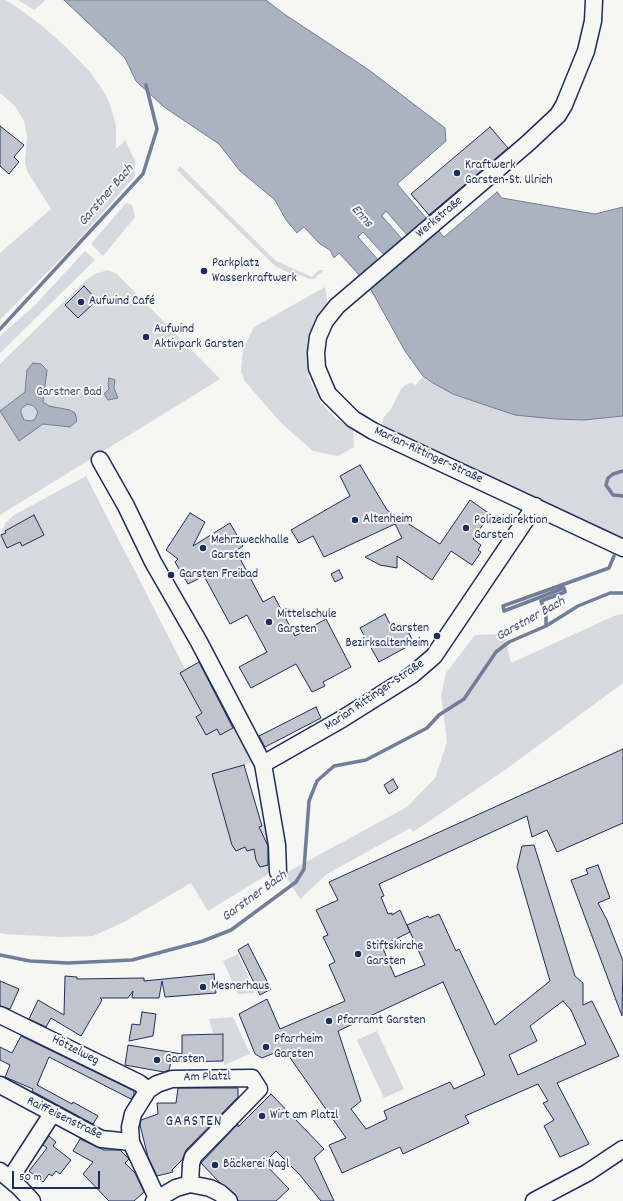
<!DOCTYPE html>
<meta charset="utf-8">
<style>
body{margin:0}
#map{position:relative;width:623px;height:1201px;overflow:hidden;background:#f6f6f2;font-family:Dekko,sans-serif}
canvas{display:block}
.scale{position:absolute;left:12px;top:1171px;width:88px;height:18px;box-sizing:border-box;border:2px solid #1b2f5e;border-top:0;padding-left:5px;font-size:12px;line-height:14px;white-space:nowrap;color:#1b2f5e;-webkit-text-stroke:3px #f6f6f2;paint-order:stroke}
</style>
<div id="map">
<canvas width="623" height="1201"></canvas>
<div class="scale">50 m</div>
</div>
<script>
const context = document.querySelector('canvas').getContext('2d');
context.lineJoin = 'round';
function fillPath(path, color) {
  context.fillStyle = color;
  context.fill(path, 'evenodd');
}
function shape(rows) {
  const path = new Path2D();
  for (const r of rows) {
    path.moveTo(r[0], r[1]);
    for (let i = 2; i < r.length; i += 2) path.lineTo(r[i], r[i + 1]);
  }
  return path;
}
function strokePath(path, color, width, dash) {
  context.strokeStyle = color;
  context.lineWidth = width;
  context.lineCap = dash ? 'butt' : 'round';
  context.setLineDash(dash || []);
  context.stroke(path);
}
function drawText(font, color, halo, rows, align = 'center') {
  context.font = font + ' Dekko,sans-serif';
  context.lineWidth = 4;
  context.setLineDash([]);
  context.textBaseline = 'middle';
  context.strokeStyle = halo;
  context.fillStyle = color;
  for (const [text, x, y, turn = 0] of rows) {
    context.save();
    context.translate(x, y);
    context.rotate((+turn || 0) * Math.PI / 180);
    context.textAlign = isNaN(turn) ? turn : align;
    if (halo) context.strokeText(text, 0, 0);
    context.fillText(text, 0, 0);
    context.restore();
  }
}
fillPath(shape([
 [0,0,5,0,11,3,40,24,67,48,90,72,106,95,111,108,116,125,116,149,125,140,135,161,135,176,74,245,0,320,0,253,51,209,27,171,25,163,27,136,24,121,15,106,0,93],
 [18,0,44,0,45,1,34,10],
 [180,166,276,261,312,277,319,270,324,270,314,279,309,279,300,275,298,277,275,266,177,170],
 [126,203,132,205,135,217,103,256,91,244],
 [85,251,95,260,0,353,0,336,35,305],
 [108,270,117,274,220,379,0,515,0,364,87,279,95,274],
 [325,287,328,305,308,352,309,379,321,403,335,418,353,429,354,447,338,456,313,451,281,423,244,380,241,371,243,349,254,327],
 [423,376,453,394,515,415,611,418,623,416,623,542,533,497,416,445,386,429,382,423,384,417,391,409,401,389,405,385,411,383,416,385],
 [86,476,185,669,200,662,252,762,244,765,262,825,268,823,274,863,267,875,208,911,191,883,124,922,93,936,61,937,4,934,0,933,0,535,6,522,14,515],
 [623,614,623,683,505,770,413,832,410,828,327,874,300,899,284,874,407,807,435,778,447,742,441,695,446,673,475,635,504,634,511,663,614,616],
 [238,954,255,993,238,994,223,961],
 [233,1017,250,1054,224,1065,224,1033,213,1033,209,1019],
 [377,1031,404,1089,384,1098,357,1040]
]), '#d6d9dd');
const water = shape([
 [64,0,266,0,284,14,369,70,445,128,446,141,397,184,427,219,408,236,386,211,382,216,403,240,385,256,363,232,358,237,379,261,361,277,339,253,334,258,330,250,320,244,304,227,297,233,286,220,275,200,240,171,219,144,164,107,136,81,125,58,64,0],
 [497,192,502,198,595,214,623,207,623,416,584,420,556,419,515,415,494,408,453,394,433,383,423,376,405,351,370,288,437,229,444,237,497,192],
 [33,363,41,364,47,370,43,402,49,406,70,410,75,413,77,421,70,427,43,424,19,441,0,411,25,392,27,370,33,363],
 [27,404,34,406,38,412,35,419,32,421,24,420,21,413,21,409,27,404],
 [109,378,115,380,114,388,118,398,108,400,104,394,109,389,108,384,109,378]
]);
fillPath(water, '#abb2c0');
strokePath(water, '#717e99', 1);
strokePath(shape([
 [0,329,143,174,157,129,146,85],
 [623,471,613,474,608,478,606,485,613,495,623,496],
 [546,626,546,614,541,601,565,592,564,588,504,611,503,606,609,568,614,556],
 [0,955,30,961,68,963,132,960,203,941,231,930,296,882,304,869,309,801,317,781,334,766,366,760,427,728,439,715,464,699,496,652,509,642,546,626,578,606,610,593,623,593]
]), '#717e99', 3.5);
const building = shape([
 [0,126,24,145,14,157,19,162,9,174,0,166,0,126],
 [490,127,508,148,429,215,411,194,490,127],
 [84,286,97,300,78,318,65,305,84,286],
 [360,465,387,510,440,544,470,500,490,514,473,539,481,545,478,550,481,552,472,565,451,551,432,580,397,556,397,568,380,565,365,557,402,538,395,524,324,557,313,536,299,543,291,530,350,496,340,476,360,465],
 [190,513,205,522,193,546,230,523,243,546,236,551,263,602,274,596,295,636,326,619,351,667,323,682,325,686,312,692,296,664,251,688,239,667,267,652,247,615,230,624,204,576,188,584,175,562,178,559,166,550,190,513],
 [34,515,44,535,22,546,20,542,7,548,1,535,6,533,5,531,34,515],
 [339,570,343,578,335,582,331,574,339,570],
 [385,614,393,630,404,624,414,643,379,662,360,628,385,614],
 [199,662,233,728,220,735,217,729,206,735,196,717,202,713,180,673,199,662],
 [316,707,321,718,265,747,259,736,316,707],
 [623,749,623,823,557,852,547,830,532,837,527,816,379,884,384,896,381,897,388,914,392,913,392,915,400,910,410,932,382,946,395,977,425,965,407,925,428,916,429,918,439,914,456,951,459,949,495,1025,550,981,517,867,522,846,534,845,575,976,583,983,583,1005,592,1001,619,1056,557,1083,589,1144,560,1157,544,1126,554,1120,543,1103,548,1101,538,1084,465,1116,469,1123,403,1154,400,1147,342,1173,329,1145,346,1138,284,1049,262,1058,255,1054,239,1014,267,999,280,1029,345,1001,329,965,335,962,323,937,328,935,316,910,338,900,329,882,623,749],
 [443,982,485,1075,454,1089,450,1082,384,1111,387,1119,366,1129,351,1109,361,1101,338,1031,443,982],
 [563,1001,571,1010,586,1044,518,1075,509,1055,537,1041,530,1026,563,1001],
 [244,765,262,826,259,827,268,846,268,865,260,867,256,860,254,849,247,851,245,847,236,851,232,845,212,774,244,765],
 [393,779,398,788,389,794,384,785,393,779],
 [598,865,610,898,598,903,607,920,623,961,622,1016,571,880,588,874,586,869,598,865],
 [248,944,271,989,260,995,238,950,248,944],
 [214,974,216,993,165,997,162,981,159,998,132,998,133,991,128,998,100,998,102,1000,81,1036,51,1018,46,1027,29,1019,38,1000,64,1015,65,976,77,977,77,979,144,978,144,981,214,974],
 [0,981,19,989,10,1009,0,1006,0,981],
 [142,1012,156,1014,153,1036,129,1041,132,1024,140,1025,142,1012],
 [223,1034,223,1061,171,1062,169,1070,164,1072,125,1065,128,1045,182,1054,182,1035,223,1034],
 [21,1036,134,1091,134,1095,131,1099,49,1057,37,1085,72,1104,73,1102,98,1116,93,1124,32,1091,33,1089,5,1077,10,1065,0,1060,0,1047,12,1053,21,1036],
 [178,1088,238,1088,238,1097,186,1150,182,1160,172,1170,173,1172,157,1176,148,1157,140,1125,141,1120,158,1114,157,1103,176,1103,178,1088],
 [271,1094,324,1149,314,1158,334,1201,321,1201,299,1174,276,1151,264,1163,289,1189,276,1201,238,1201,235,1194,219,1182,201,1163,238,1124,238,1127,271,1094],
 [49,1136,56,1142,53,1146,71,1160,60,1174,56,1171,52,1176,49,1174,43,1182,29,1171,47,1148,43,1145,49,1136],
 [80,1139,104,1150,120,1150,129,1159,125,1163,135,1173,144,1192,134,1201,109,1201,83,1174,93,1162,73,1151,80,1139]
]);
fillPath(building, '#c0c4cd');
strokePath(building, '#1b2f5e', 1);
const minor = shape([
 [594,0,593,21,586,51,564,105,558,115,527,144,337,306,325,321,318,337,316,353,317,368,328,394,353,419,373,431,623,548],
 [100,460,126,506,153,562,199,642,263,764,277,845,278,872],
 [263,764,342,719,412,675,434,656,535,506],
 [0,1015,139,1083,148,1090],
 [0,1085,101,1139,131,1142],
 [0,1171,20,1188,32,1201],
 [10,1179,52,1114],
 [157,1198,131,1142,130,1127,133,1114,148,1090,157,1084,172,1079,252,1078,259,1089,193,1157,191,1164,190,1184],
 [154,1201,176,1188,190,1184,210,1188,220,1193,229,1201],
 [534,1201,587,1173,623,1149]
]);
strokePath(minor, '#1b2f5e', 19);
strokePath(minor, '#f6f6f2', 16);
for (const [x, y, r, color] of [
 [457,173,4,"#1b2f5e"],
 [204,271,4,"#1b2f5e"],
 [81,302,4,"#1b2f5e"],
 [146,337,4,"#1b2f5e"],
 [355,520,4,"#1b2f5e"],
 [466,528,4,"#1b2f5e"],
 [203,548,4,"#1b2f5e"],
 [171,575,4,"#1b2f5e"],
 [269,622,4,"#1b2f5e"],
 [437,636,4,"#1b2f5e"],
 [358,954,4,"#1b2f5e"],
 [203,987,4,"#1b2f5e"],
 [329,1021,4,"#1b2f5e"],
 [266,1047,4,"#1b2f5e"],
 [157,1060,4,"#1b2f5e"],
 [262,1116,4,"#1b2f5e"],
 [215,1165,4,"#1b2f5e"]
]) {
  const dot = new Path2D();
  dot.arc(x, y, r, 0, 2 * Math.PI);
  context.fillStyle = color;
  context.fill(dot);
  strokePath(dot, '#f6f6f2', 1.5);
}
drawText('13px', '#1b2f5e', '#f6f6f2', [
 ["Kraftwerk",465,166],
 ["Garsten-St. Ulrich",465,181],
 ["Parkplatz",212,264],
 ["Wasserkraftwerk",212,279],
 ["Aufwind Café",89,302],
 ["Aufwind",154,330],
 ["Aktivpark Garsten",154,345],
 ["Altenheim",363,520],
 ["Polizeidirektion",474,521],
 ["Garsten",474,536],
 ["Mehrzweckhalle",211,541],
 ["Garsten",211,556],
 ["Garsten Freibad",179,575],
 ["Mittelschule",277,615],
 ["Garsten",277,630],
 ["Garsten",429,629,"right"],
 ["Bezirksaltenheim",429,644,"right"],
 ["Stiftskirche",366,947],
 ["Garsten",366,962],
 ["Mesnerhaus",211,987],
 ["Pfarramt Garsten",337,1021],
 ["Pfarrheim",274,1040],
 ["Garsten",274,1055],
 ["Garsten",165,1060],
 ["Wirt am Platzl",270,1116],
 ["Bäckerei Nagl",223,1165]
], 'left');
drawText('13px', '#1b2f5e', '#f6f6f2', [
 ["Werkstraße",440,218,-40],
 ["Marian-Rittinger-Straße",428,456,25],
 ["Marian Rittinger-Straße",375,696,-34],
 ["Hötzelweg",75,1051,27],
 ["Am Platzl",207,1078,-1],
 ["Raiffeisenstraße",64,1119,26]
]);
drawText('13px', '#405177', '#f6f6f2', [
 ["Garstner Bad",69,393]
]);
drawText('italic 14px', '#46567b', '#f6f6f2', [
 ["Garstner Bach",107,196,-49],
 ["Enns",361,217,48],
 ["Garstner Bach",531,620,-29],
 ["Garstner Bach",255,897,-36]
]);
context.letterSpacing = '1px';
drawText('15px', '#1b2f5e', '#f6f6f2', [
 ["GARSTEN",194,1123]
]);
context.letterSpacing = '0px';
</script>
